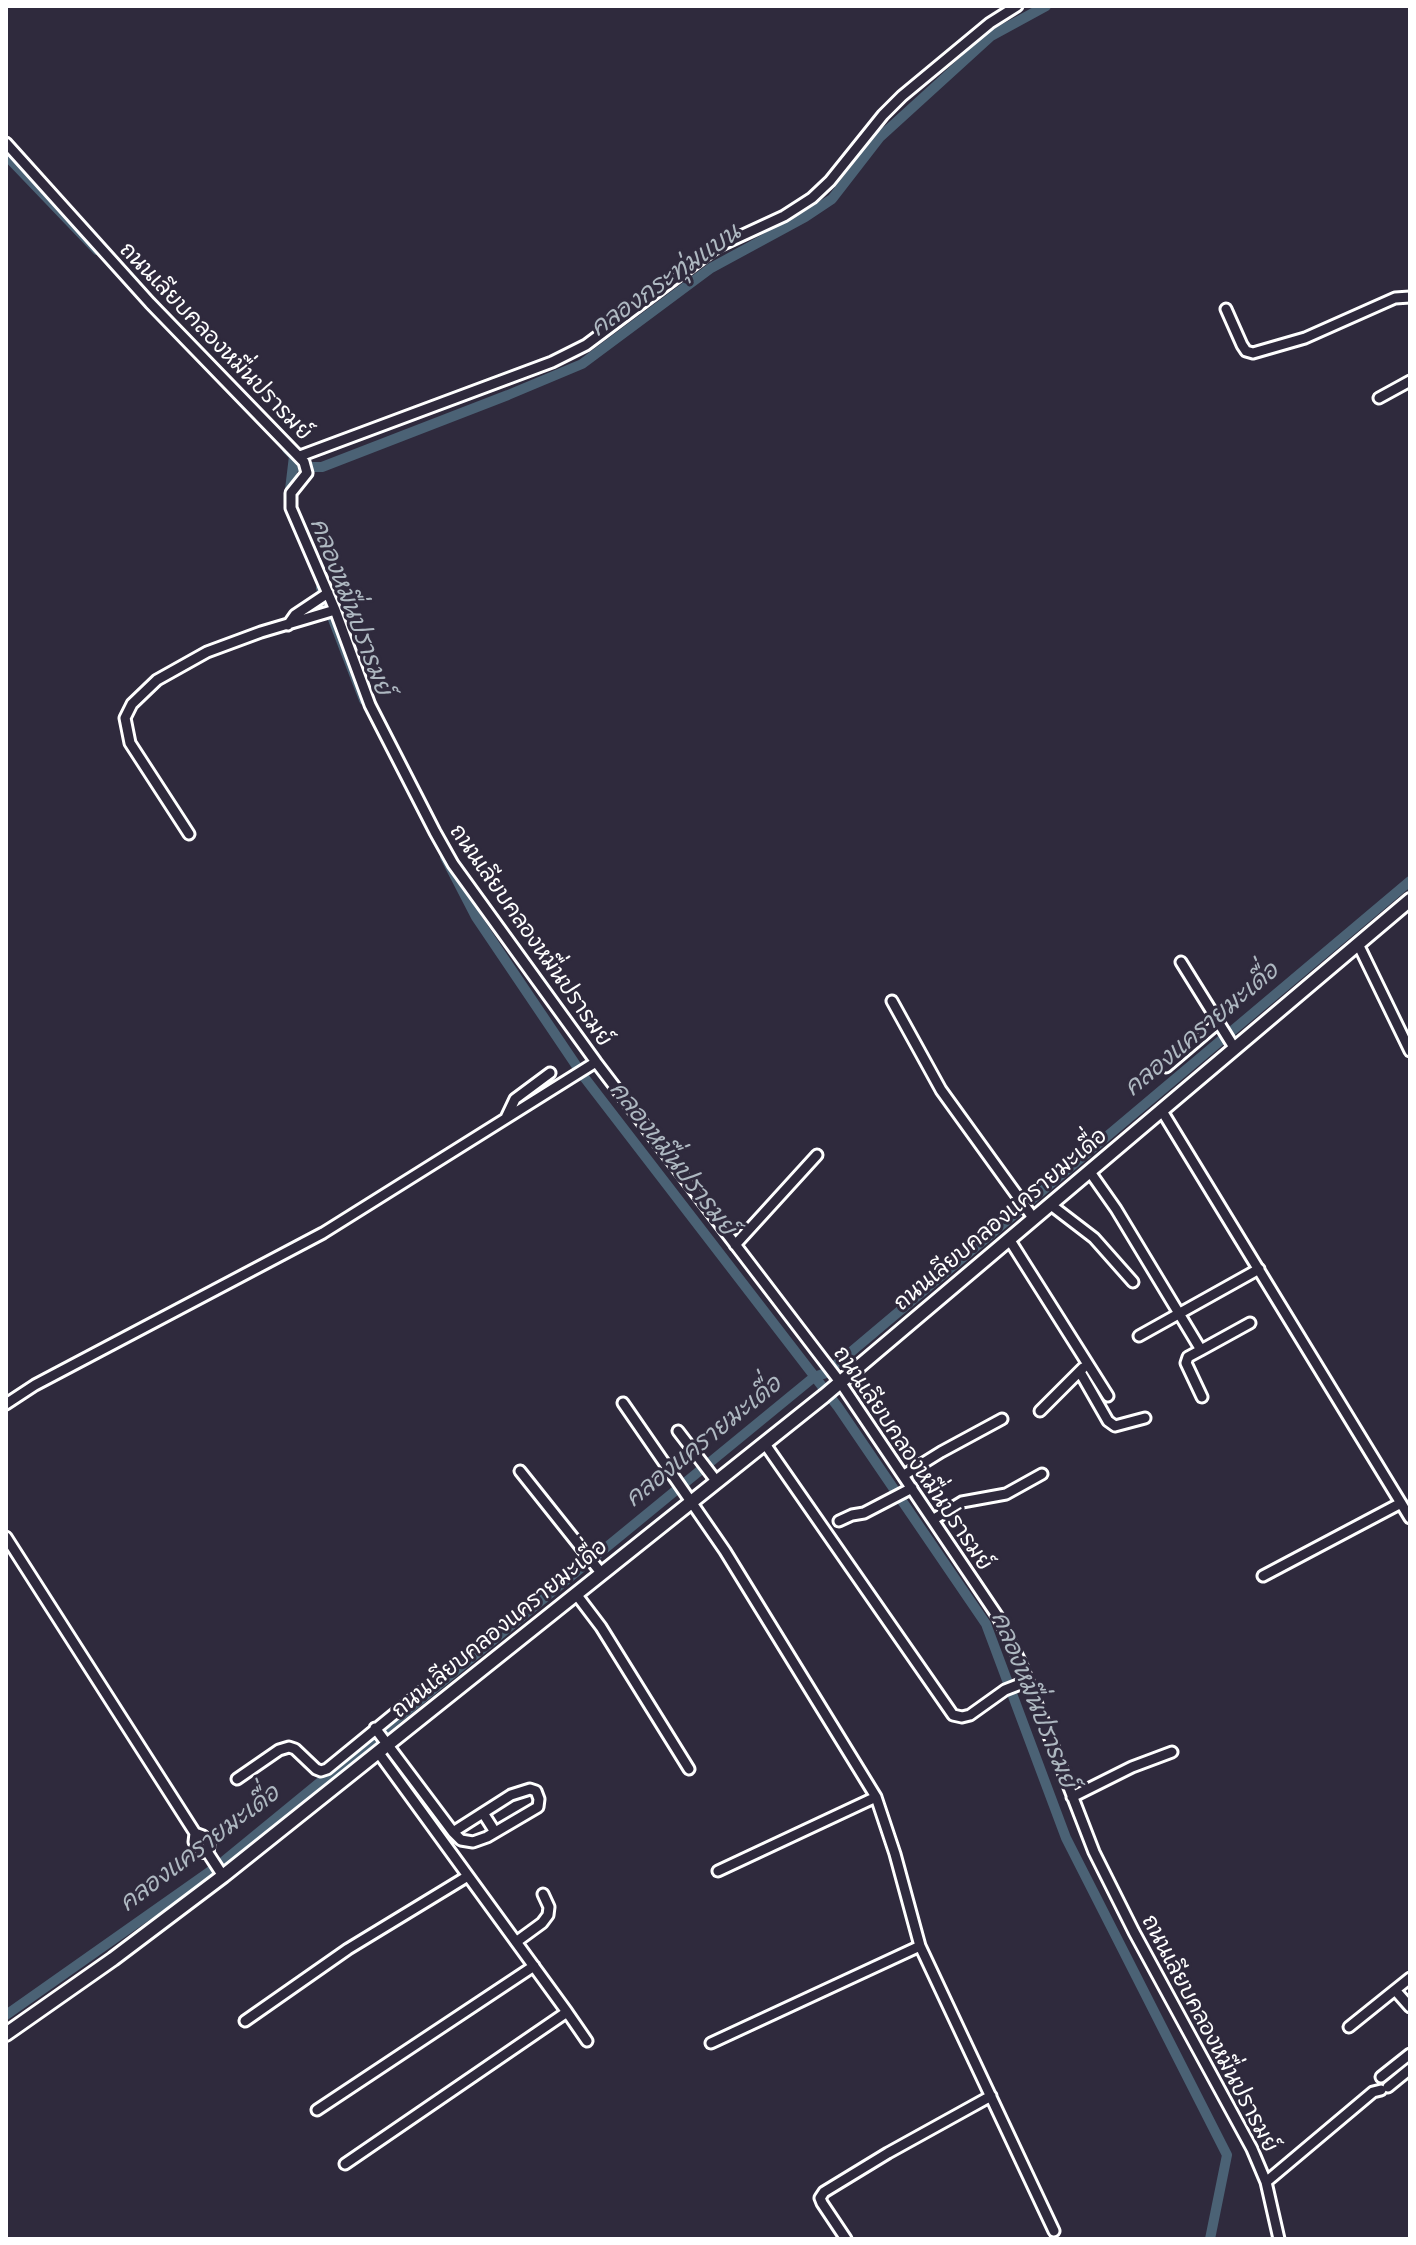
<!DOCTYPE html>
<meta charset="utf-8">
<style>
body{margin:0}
#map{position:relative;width:1416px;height:2245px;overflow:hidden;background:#2f2a3d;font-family:"Shantell Sans",sans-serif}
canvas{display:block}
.frame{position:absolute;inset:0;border:8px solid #fff;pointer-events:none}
</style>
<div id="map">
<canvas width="1416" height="2245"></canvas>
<div class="frame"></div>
</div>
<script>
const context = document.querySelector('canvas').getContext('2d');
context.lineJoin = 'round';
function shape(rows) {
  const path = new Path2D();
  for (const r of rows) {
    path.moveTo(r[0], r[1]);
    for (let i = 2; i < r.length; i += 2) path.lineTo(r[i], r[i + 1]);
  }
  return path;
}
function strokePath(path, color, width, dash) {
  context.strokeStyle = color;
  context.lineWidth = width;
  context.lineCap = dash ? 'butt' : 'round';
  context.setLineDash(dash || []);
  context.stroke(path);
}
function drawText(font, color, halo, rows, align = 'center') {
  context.font = font + ' "Shantell Sans","Playpen Sans Thai",sans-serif';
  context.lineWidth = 6;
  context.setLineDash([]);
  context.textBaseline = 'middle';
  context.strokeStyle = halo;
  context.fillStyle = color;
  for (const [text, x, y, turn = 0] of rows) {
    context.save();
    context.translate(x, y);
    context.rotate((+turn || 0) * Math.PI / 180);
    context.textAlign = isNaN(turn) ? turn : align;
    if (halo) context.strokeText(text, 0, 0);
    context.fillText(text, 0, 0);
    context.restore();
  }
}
strokePath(shape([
 [6,155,97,250],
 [287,449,294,456,289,498],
 [299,467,322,467,508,395,582,364,711,268,805,217,832,199,880,137,991,36,1046,6],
 [321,588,364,700],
 [445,857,476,917,584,1077,838,1407,986,1624,1066,1838,1227,2155,1210,2239],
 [6,2015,219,1865,814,1377,826,1373,1410,881]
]), '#4b6275', 10);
const minor = shape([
 [6,143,150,303,304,462,307,473,291,493,291,508,335,610,370,705,435,832,453,864,596,1062,840,1382,998,1617,1020,1661,1094,1852,1134,1932,1252,2149,1266,2182,1279,2239],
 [1226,309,1242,345,1246,351,1253,353,1305,338,1395,298,1410,297],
 [1379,398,1410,381],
 [300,456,552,362,586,345,717,247,784,216,812,198,830,181,883,115,902,96,990,23,1017,6],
 [288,625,295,615,328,593],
 [189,834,130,743,125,718,132,704,157,680,207,652,261,632,335,610],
 [1358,944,1410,1051],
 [1181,962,1235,1049],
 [892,1001,941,1090,1034,1219],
 [1166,1067,1219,1022],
 [1162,1111,1410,1518],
 [506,1118,515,1099,550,1073],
 [1090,1172,1116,1209,1201,1350,1188,1357,1186,1363,1202,1397],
 [1051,1205,1094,1238,1133,1282],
 [1009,1239,1108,1396],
 [735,1245,817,1155],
 [1139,1336,1259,1269],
 [1201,1350,1250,1323],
 [1080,1372,1108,1421,1115,1426,1145,1418],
 [623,1403,725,1551,876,1797,895,1854,920,1946,1054,2231],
 [6,1404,35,1385,323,1233,596,1062],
 [1040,1411,1083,1368],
 [678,1431,717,1482],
 [765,1444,953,1715,962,1717,970,1715,1005,1690,1028,1681],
 [520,1471,602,1574],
 [904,1475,941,1452,1002,1419],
 [934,1519,962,1502,1006,1494,1042,1474],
 [839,1521,852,1515,864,1513,912,1488],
 [6,1537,195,1833,203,1836,209,1845,208,1853],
 [1263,1576,1401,1503],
 [576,1594,601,1627,689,1769],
 [375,1728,453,1832,461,1840,473,1842,487,1837,538,1807,539,1799,536,1791,530,1789,511,1795,453,1832],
 [237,1779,279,1750,289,1747,295,1749,316,1769,321,1771,327,1769,421,1692],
 [1072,1797,1132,1767,1172,1752],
 [483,1813,495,1832],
 [195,1833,194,1842,201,1852,208,1853,223,1876],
 [718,1871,876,1797],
 [516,1942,542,1923,548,1915,549,1907,543,1894],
 [1395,1990,1410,1978],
 [567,2012,587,2041],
 [245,2021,348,1949,468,1876],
 [1349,2027,1395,1990,1410,2007],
 [711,2043,920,1946],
 [1381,2077,1410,2054],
 [1388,2087,1410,2069],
 [317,2110,534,1966],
 [345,2164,567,2012,378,1752],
 [1266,2182,1373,2092,1381,2090],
 [846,2239,822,2203,820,2198,824,2192,888,2153,991,2096]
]);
const tertiary = shape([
 [6,2034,113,1959,223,1876,824,1396,1410,900]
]);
strokePath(minor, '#fff', 15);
strokePath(tertiary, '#fff', 18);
strokePath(minor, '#2f2a3d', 9);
strokePath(tertiary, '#2f2a3d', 12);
drawText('22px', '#fff', '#2f2a3d', [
 ["ถนนเลียบคลองหมื่นปรารมย์",215,342,46],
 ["ถนนเลียบคลองหมื่นปรารมย์",530,936,55],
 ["ถนนเลียบคลองแครายมะเดื่อ",1001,1220,-40],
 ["ถนนเลียบคลองหมื่นปรารมย์",912,1459,56],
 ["ถนนเลียบคลองแครายมะเดื่อ",500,1629,-39],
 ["ถนนเลียบคลองหมื่นปรารมย์",1209,2034,62]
]);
drawText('italic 24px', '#aeb8c1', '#2f2a3d', [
 ["คลองกระทุ่มแบน",666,281,-35],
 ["คลองหมื่นปรารมย์",350,607,69],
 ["คลองแครายมะเดื่อ",1202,1030,-40],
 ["คลองหมื่นปรารมย์",672,1159,52],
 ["คลองแครายมะเดื่อ",704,1442,-39],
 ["คลองหมื่นปรารมย์",1033,1700,68],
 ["คลองแครายมะเดื่อ",200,1849,-37]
]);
</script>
